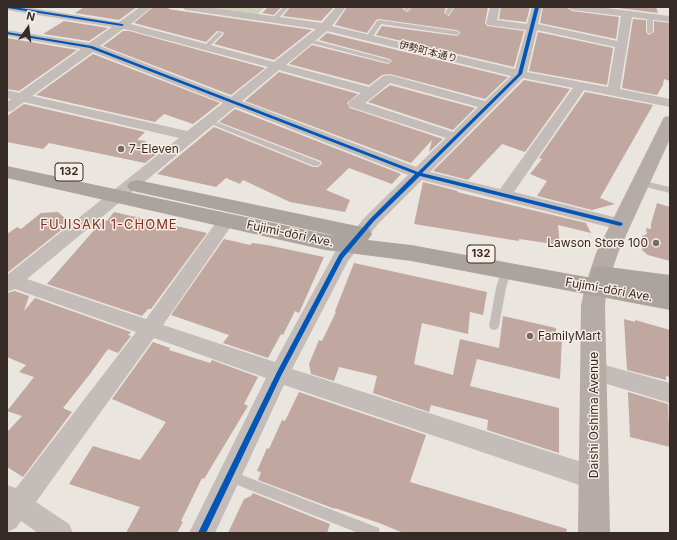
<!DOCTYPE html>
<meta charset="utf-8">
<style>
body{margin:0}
#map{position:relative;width:677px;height:540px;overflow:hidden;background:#ebe5df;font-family:Inter,sans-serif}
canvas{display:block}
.frame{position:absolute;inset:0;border:8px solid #352a26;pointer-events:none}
.north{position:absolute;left:8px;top:8px;width:40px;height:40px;-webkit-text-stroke:3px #f9eee5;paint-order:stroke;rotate:14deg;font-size:11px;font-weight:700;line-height:16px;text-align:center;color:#352a26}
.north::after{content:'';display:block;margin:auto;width:14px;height:18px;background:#352a26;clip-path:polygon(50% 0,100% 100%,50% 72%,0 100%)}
</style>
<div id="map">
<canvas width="677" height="540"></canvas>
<div class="frame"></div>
<div class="north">N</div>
</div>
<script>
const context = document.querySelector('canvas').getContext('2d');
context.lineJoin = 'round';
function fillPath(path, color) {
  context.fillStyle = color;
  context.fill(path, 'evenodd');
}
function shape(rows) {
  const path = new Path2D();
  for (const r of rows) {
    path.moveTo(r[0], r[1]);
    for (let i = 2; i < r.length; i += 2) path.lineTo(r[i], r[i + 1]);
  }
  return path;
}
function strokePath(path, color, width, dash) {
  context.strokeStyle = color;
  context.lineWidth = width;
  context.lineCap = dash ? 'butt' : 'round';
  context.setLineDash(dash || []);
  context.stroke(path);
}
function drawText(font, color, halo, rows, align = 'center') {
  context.font = font + ' Inter,"Noto Sans JP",sans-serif';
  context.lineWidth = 3;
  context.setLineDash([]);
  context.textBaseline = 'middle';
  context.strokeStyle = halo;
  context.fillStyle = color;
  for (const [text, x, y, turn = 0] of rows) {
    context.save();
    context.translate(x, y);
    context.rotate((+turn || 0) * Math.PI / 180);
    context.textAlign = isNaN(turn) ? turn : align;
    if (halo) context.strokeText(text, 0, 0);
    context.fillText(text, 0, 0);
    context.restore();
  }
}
fillPath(shape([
 [209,7,265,7,258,14]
]), '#ced1b8');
fillPath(shape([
 [84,7,137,7,119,20,75,13],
 [153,7,171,7,168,9,312,30,274,60,214,44,224,34,223,32,217,31,206,42,134,23],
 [268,7,281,7,274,15,262,13],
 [290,7,334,7,321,21,283,16],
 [347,7,403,7,403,9,407,12,412,7,446,7,444,13,449,16,455,7,488,7,485,23,487,26,524,31,514,67,376,35,382,26,457,36,461,33,457,30,379,19,376,20,367,33,335,25],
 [501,7,530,7,526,22,499,19],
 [543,7,566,7,572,11,619,17,616,39,540,23],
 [610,7,656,7,658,13],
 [633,19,646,20,646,32,649,35,654,32,654,21,670,23,670,81,664,79,663,85,657,95,622,88],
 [64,21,108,28,89,41,43,34],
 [123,31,129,31,265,68,231,95,103,46],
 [538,32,613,48,607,85,529,71],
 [327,33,508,77,485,99,390,74,382,75,369,85,289,64,312,45,388,64,392,61,390,59,319,40],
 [7,38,77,50,19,91,7,89],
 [93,54,220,103,193,124,164,114,155,122,36,95],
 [279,72,358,94,347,103,350,108,443,139,429,152,432,140,411,163,245,101],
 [524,80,570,89,525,152,502,144,468,180,433,171],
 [390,85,475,108,453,130,368,102],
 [585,92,653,105,600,198,615,204,592,210,537,196,547,181,530,174,542,159,539,158],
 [24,104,145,132,137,140,146,141,144,144,164,148,145,163,49,143,43,149,7,142,7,116],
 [235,109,401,174,392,184,349,168,326,190,350,200,345,212,290,202,243,180,240,184,226,178,216,187,157,174,214,127,313,167,318,167,322,164,321,161,219,122],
 [423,182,458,191,457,192,586,223,591,233,558,225,560,245,519,239,519,241,414,224],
 [657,203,670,207,670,261,648,255,642,250,642,236,647,234,646,228,651,229,651,224],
 [58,212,66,219,60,231,7,273,7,234,17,227,21,229,41,213],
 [114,212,207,233,151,309,148,309,142,316,47,284,103,220,107,221],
 [224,239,250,245,252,243,267,245,324,257,299,313,295,311,283,335,281,334,268,358,223,343,229,335,171,315],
 [354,263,487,292,483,315,470,312,468,334,422,323,414,364,453,375,460,339,499,348,503,316,556,328,556,335,562,337,560,379,477,359,470,386,559,408,559,453,487,430,488,420,431,405,429,412,373,393,377,376,339,367,334,381,311,374,309,364,319,340,322,341,336,312,335,311],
 [15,291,29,296,24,311,35,298,131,332,128,335,131,336,118,353,108,349,90,374,63,408,72,412,23,477,7,467,7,432,22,416,7,411,34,377,19,372,26,365,7,357,7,293],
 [624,319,635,322,635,320,670,330,670,377,666,376,666,380,627,370],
 [153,342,170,348,169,350,210,363,212,360,258,377,244,404,248,406,204,479,202,478,181,521,183,522,177,533,126,533,140,507,69,484,93,446,140,460,166,422,112,399],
 [299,392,426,435,410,482,567,529,566,533,403,533,382,524,335,508,335,509,258,480,261,472,257,471,267,448,269,449,282,420,285,421],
 [628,392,668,404,670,447,630,437],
 [253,493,330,524,327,533,228,533,244,499,251,496]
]), '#c0a7a0');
fillPath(shape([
 [283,7,289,7,277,20,273,20,273,18,283,7],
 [405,7,411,7,407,11,404,9,405,7],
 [448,7,454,7,450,14,448,15,445,13,448,7],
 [650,15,653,17,653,32,650,34,647,32,647,17,650,15],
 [379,20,457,31,460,33,457,35,381,24,374,35,370,39,366,39,366,37,377,21,379,20],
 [218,32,223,33,208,48,204,48,204,46,218,32],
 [309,39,390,60,391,61,388,63,307,42,307,40,309,39],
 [208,119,320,162,321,164,317,166,314,166,206,122,205,121,208,119],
 [640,180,670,187,670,193,637,185,636,183,640,180],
 [506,268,509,269,511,271,506,288,499,326,497,329,494,330,491,329,489,326,496,288,501,271,503,269,506,268],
 [229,470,379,528,380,533,358,533,225,480,223,476,225,472,229,470]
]), '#c4bcb8');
fillPath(shape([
 [7,7,26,7,119,22,140,7,152,7,131,24,274,62,316,29,186,10,181,7,208,7,322,23,336,7,346,7,332,26,515,69,526,30,487,25,486,23,490,7,500,7,497,20,527,24,532,7,542,7,538,24,617,41,621,16,572,10,567,7,598,7,670,16,670,22,632,17,620,89,670,99,670,107,584,90,514,192,626,220,628,224,626,228,620,230,422,180,378,224,348,261,292,369,594,466,603,469,606,478,603,487,594,490,284,385,215,533,189,533,266,378,154,338,36,502,69,524,73,533,38,533,21,521,16,528,7,532,7,485,16,488,136,332,15,289,7,292,7,275,179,138,24,102,12,111,7,112,7,102,11,99,7,98,7,90,19,93,81,49,7,36,7,30,89,43,112,27,7,10,7,7],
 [123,29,129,30,268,67,231,97,100,46,123,29],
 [537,30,615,47,608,87,527,72,537,30],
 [327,31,511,76,485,101,390,75,383,76,369,87,286,65,327,31],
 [93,52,223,103,187,131,32,96,93,52],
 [279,70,361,93,350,101,348,104,350,107,446,138,416,167,242,101,279,70],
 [523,78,573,88,500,189,430,172,523,78],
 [390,83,478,107,453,132,365,103,390,83],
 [235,107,408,175,366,216,335,252,275,362,163,325,232,225,234,221,232,217,226,215,220,217,146,319,27,279,235,107],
 [594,362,670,383,670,403,587,378,584,371,587,364,594,362]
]), '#c4bcb8');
fillPath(shape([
 [670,116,670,139,618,253,607,286,605,306,610,533,578,533,581,306,585,286,596,253,664,117,670,116]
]), '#b5aca8');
fillPath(shape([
 [7,166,325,234,337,236,137,192,130,190,127,186,130,182,137,180,362,227,369,229,372,234,368,240,411,245,592,278,590,274,593,268,601,266,670,275,670,310,411,261,325,250,7,178,7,166]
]), '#aaa39e');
fillPath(shape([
 [7,7,14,7,122,24,124,25,122,26,7,8,7,7],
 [535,7,539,7,522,74,422,173,620,222,622,223,623,224,622,225,620,226,420,176,374,221,343,258,281,376,206,533,198,533,277,372,339,255,370,219,415,174,90,48,7,34,7,32,92,46,418,172,518,74,535,7]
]), '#0057b8');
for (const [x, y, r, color] of [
 [121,149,4,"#756b67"],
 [656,243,4,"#756b67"],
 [530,336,4,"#756b67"]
]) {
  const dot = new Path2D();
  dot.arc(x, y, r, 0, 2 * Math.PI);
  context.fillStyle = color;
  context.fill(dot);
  strokePath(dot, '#f9eee5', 1.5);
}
drawText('10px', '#352a26', '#f9eee5', [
 ["伊勢町本通り",428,52,14]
]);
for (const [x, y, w] of [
 [69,172,28],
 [481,254,28]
]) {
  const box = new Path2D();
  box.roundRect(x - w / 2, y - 9, w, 18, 3);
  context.fillStyle = '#f9eee5';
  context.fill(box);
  strokePath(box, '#352a26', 1);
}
drawText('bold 11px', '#352a26', null, [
 ["132",69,172],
 ["132",481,254]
]);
drawText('12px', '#352a26', '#f9eee5', [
 ["7-Eleven",129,149],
 ["Lawson Store 100",648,243,"right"],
 ["FamilyMart",538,336]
], 'left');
drawText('12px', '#352a26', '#f9eee5', [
 ["Fujimi-dōri Ave.",290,234,12],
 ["Fujimi-dōri Ave.",609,290,10],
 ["Daishi Oshima Avenue",594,415,-90]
]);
context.letterSpacing = '1px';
drawText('13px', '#842e1f', '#f9eee5', [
 ["FUJISAKI 1-CHOME",109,225]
]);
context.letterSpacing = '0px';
</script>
